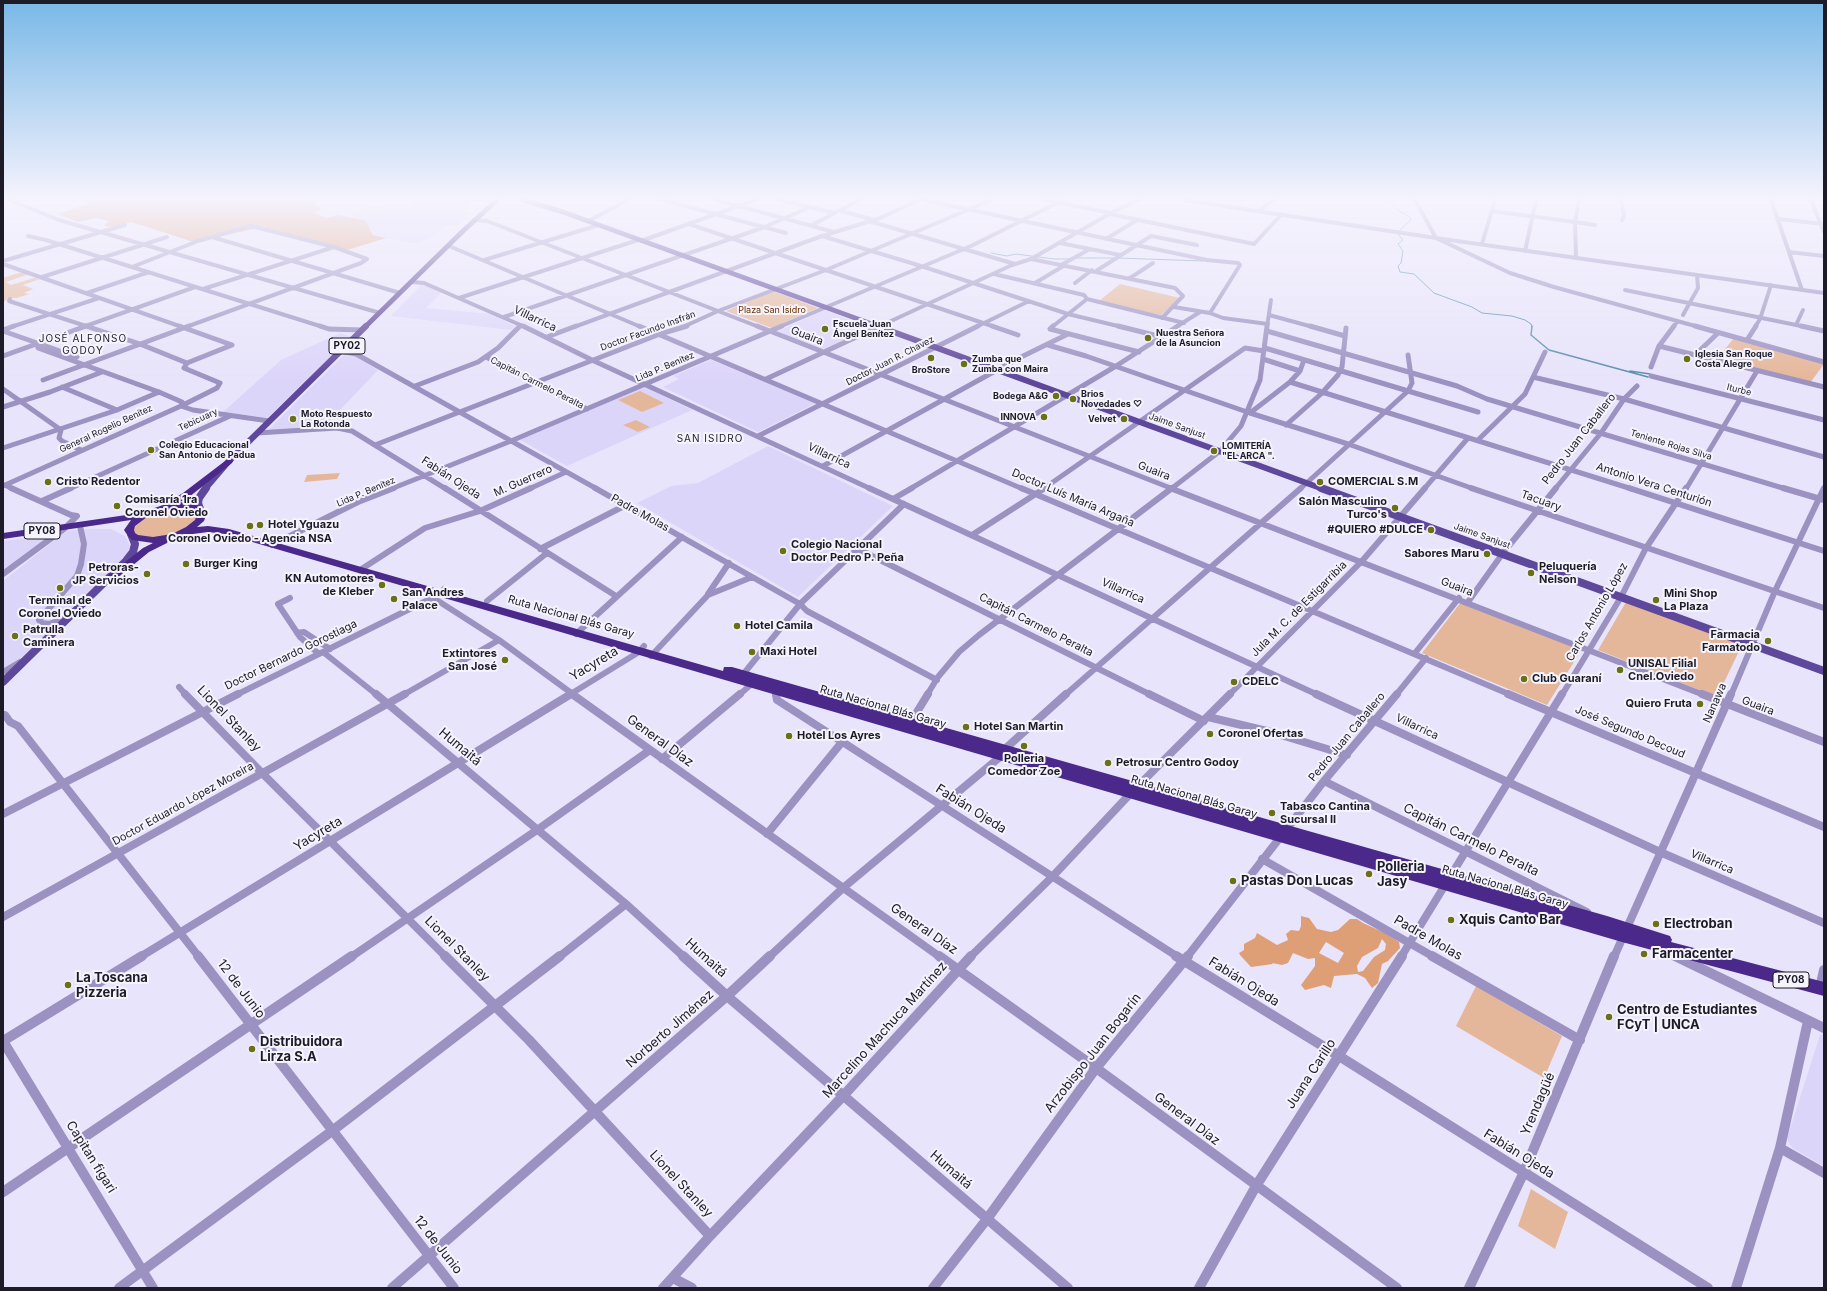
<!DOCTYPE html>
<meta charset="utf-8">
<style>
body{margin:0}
#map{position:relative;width:1827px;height:1291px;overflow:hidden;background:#e8e4fb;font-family:Inter,sans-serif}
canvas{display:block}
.frame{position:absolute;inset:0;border:4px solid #1e1b29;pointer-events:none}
</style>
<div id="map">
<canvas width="1827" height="1291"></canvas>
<div class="frame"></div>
</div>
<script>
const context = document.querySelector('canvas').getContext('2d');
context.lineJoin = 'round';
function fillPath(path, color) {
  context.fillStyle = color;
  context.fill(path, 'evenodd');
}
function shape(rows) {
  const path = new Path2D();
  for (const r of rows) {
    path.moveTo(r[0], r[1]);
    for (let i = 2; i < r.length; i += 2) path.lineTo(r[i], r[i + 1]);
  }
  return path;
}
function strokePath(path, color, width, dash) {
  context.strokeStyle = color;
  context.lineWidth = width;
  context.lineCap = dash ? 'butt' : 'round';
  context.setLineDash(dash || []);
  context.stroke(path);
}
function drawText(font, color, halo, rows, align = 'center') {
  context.font = font + ' Inter,sans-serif';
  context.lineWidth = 4;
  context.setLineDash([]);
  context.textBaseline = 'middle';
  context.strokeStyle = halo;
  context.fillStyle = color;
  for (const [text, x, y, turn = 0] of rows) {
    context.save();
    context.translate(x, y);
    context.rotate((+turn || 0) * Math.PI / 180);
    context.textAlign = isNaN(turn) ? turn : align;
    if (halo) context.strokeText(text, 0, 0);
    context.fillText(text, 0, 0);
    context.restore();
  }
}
fillPath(shape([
 [420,200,485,200,483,202,473,202,464,211,473,212,457,226,445,226,432,237,416,244,373,235,365,220,350,216,372,205,404,210],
 [422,284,442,292,426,308,491,314,516,327,511,330,391,316],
 [824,310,872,328,824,350,778,331],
 [340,333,352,337,267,418,223,412,281,360],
 [344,355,353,355,378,370,322,429,267,431],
 [711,360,816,403,758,432,663,387,679,379,673,376],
 [643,386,692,410,567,466,520,440],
 [768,446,893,506,798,597,637,503,671,486,698,483],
 [89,529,111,529,125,536,130,546,127,556,3,678,3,581,66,531],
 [53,535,3,575,3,541],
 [1820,1035,1824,1035,1824,1166,1794,1149,1790,1145,1787,1138]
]), '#dcd5fa');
fillPath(shape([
 [22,272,29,274,6,282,11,285,34,278,40,279,23,285,33,289,24,293,29,294,17,298,10,298,3,302,3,278],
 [1120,284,1180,298,1161,315,1099,301],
 [773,291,818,308,772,328,726,311],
 [1734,338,1824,364,1810,383,1717,359],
 [640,391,664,403,642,412,618,400],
 [636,420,650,427,638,432,623,425],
 [340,473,337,479,304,482,307,475],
 [185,507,192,509,196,513,197,517,194,522,178,532,156,538,138,536,134,532,134,527,137,522,144,517,164,509],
 [1461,602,1582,649,1547,705,1422,653],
 [1626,602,1742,645,1717,697,1598,650],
 [1476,986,1562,1036,1544,1078,1456,1026],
 [1531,1189,1568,1212,1555,1249,1518,1226]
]), '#e5b79a');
fillPath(shape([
 [90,200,320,200,314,203,321,209,314,213,326,218,338,215,365,220,373,235,386,238,347,250,263,227,194,242,131,222,115,227,104,226,109,221,96,218,78,222,58,214,88,204],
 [1301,916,1309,918,1317,929,1331,932,1338,930,1350,919,1357,919,1363,923,1385,933,1399,942,1400,948,1388,961,1382,964,1378,983,1372,988,1365,978,1357,974,1334,976,1331,988,1324,985,1305,990,1301,985,1315,966,1315,958,1308,959,1293,953,1288,963,1282,965,1272,963,1273,964,1251,967,1240,955,1239,953,1244,950,1244,944,1255,938,1257,933,1277,945,1288,940,1286,934,1291,930,1299,931,1301,926],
 [1382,939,1386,944,1385,950,1374,957,1363,971,1358,972,1357,966,1362,957,1378,948],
 [1326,942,1344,953,1338,963,1319,953]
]), '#de9f76');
strokePath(shape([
 [1388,200,1398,210,1410,217,1411,220,1397,233,1403,240,1398,244,1403,251,1401,263,1398,266,1400,272,1414,274,1434,293,1472,307,1482,313,1512,316,1525,320,1531,324,1532,327],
 [991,253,1007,256,1016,254,1054,259,1070,259],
 [1076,258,1114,258],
 [1118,258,1203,261]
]), '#5a8dad', 1);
strokePath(shape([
 [1532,326,1531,335,1549,350,1648,377],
 [1630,371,1650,374]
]), '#5a8dad', 1.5);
strokePath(shape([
 [10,200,59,220,380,313],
 [663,200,786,233],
 [717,200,834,232],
 [779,200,835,213],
 [924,200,1207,260,1238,263,1240,265,1210,313],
 [1046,200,1111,213],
 [1184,200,1436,238,1824,293],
 [1415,200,1436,238,1510,273,1554,287,1699,327],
 [1579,200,1575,222,1595,225],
 [1621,200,1624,215,1622,220],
 [1771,200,1802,290],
 [1811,200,1824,232],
 [841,211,871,219],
 [1259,211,1273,200],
 [1492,211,1575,222,1576,258],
 [1110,214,1254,244,1281,215],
 [1778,219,1824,224],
 [477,220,487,221,759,327],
 [588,221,628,200],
 [869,221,1015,264],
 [689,224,995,327],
 [812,225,859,200],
 [28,236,46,240,323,327],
 [822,236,921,266,1068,314,1122,327],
 [212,237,400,293],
 [1106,239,1137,220],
 [641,241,755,200],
 [1060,243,1120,255],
 [1482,244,1495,200],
 [449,246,641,327],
 [1525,251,1536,200],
 [1789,252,1824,256],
 [1031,259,1175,288,1183,296,1162,318],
 [484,260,599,225],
 [3,261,125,225],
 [3,264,182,327],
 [1061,265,1090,249],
 [132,267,198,241,251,226,334,247,367,259,361,263,186,327],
 [1096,271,1151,236,1197,245],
 [994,274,1084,295,1087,299,1184,323],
 [42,277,167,237],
 [1130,278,1153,263],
 [412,282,424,283,525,327],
 [1035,283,1065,265],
 [1075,283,1092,270],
 [203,289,334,247],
 [1625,290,1806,327],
 [87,293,149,272],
 [459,298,638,240],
 [10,299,9,301,89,327],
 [1174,307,1210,313,1223,318,1268,324],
 [1269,315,1313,327],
 [1683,315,1698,288,1697,275],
 [504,317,762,228,810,207],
 [1796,325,1803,310],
 [11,327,99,298],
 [83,327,195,287],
 [519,327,521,325],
 [574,327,822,236,880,218,919,200],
 [683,327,718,311,826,270,991,200],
 [779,327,971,246,1063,200],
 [878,327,1012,265,1031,259,1111,213,1138,200],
 [976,327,1029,301],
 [1052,327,1087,299],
 [1176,327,1200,312],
 [1267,327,1271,300],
 [1673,327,1678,321],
 [1755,327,1760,319,1771,285]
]), '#9b92c1', 4);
strokePath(shape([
 [179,326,232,345],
 [320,326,329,329,362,330],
 [523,326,592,360,871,489],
 [639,326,1023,489],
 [757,326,1173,489],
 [992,326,1018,335],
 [1118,326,1162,337],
 [1310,326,1345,336],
 [1695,326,1824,362],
 [1801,326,1824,331],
 [1050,329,1139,352],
 [1050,329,1053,326],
 [3,330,14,326],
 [3,331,77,357],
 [1267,331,1457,386,1487,399,1786,489],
 [547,337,576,326],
 [1747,340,1756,326],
 [37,344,38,348,159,392,182,402,181,406],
 [1048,345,1086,356,1250,413,1290,382,1300,371,1304,360],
 [1659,346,1824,387],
 [1265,348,1478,412],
 [341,351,356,354,597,489],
 [1695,355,1718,333],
 [3,356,86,326],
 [486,357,587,409],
 [1263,359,1300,371],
 [187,363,232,345],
 [1651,367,1659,346,1674,326],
 [1651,376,1824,420],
 [1533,377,1624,399,1824,457],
 [766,379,880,326],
 [43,380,189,326],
 [1290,382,1632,489],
 [415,386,478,362,498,348,520,326],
 [62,387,117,410],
 [3,389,61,430,59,438,62,441,81,450],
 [181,406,193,410,269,421],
 [3,407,50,392,102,372],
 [1250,413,1348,444,1474,489],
 [1286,425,1321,394,1338,375,1342,367,1346,328],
 [257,433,337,428,352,431,446,489],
 [758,436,978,326],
 [1478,440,1525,394,1545,352],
 [375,445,660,334,687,326],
 [3,448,117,410,159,392],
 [823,466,1017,359,1068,334],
 [5,485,13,489],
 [3,486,181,406,217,388,220,383,184,368,187,363,140,344,86,326],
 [69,489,230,416],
 [391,489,511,441,782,326],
 [529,489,566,472],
 [910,489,1116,366,1178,326],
 [1043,489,1245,348,1264,351],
 [1171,489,1220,451,1241,426,1260,380,1267,326],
 [1300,489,1408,391,1412,383,1408,355],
 [1424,489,1468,438],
 [1555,489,1601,433,1624,399,1637,386],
 [1686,489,1757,371]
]), '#9b92c1', 5);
strokePath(shape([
 [445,488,616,596],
 [595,488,800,604,807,611,937,680],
 [869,488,1318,695],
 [1021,488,1511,695],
 [1170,488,1704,695],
 [1471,488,1824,608],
 [1629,488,1824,551],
 [1783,488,1824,500],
 [893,499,912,488],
 [42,501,71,488],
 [972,535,1045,488],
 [272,545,358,502,394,488],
 [540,549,626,505],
 [858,549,1151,695],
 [360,570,425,528,480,511,531,488],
 [3,574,65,528,77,516,71,515,11,488],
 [708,594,729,563],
 [432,597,499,640,574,695],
 [290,598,278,604,300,637,319,654],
 [487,601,547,553],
 [1468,602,1503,553,1556,488],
 [66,618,49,624,41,623,39,620,77,576,81,564,84,544,80,526],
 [297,633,304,632,330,649],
 [576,634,682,537],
 [323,652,377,695],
 [1415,653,1459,598],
 [651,656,708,595,752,577],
 [3,672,20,662],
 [741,677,800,604,904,504],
 [179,687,186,695],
 [236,695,440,594,444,589],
 [403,695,499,640],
 [569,695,639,652,644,646],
 [739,695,755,681],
 [775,695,776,692],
 [927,695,938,677,959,652,979,635,1172,488],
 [1065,695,1301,488],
 [1229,695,1362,561,1425,488],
 [1396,695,1426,658],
 [1562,695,1621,597,1646,548,1686,488],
 [1731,695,1775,591,1824,488]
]), '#9b92c1', 6);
strokePath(shape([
 [185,694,262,773,446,957],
 [376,694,626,904,684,957],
 [572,694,940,957],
 [776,694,777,700,1178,957],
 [1149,694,1204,721],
 [1316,694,1660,852,1824,923],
 [1508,694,1824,827],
 [1702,694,1824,742],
 [3,715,5,715,10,722,18,726,199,957],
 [1208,717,1271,732,1347,755],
 [909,725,928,694],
 [662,759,740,694],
 [1324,781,1587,912],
 [3,814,238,694],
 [767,834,842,742],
 [1262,859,1434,957],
 [3,917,405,694],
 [1667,952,1677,957],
 [140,957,571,694],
 [351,957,537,830,650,750],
 [559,957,626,904],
 [769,957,843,888,1000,757,1006,748,1066,694],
 [970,957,1053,876,1130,794,1230,694],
 [1187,957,1324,781,1397,694],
 [1401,957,1562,694],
 [1614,957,1731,694]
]), '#9b92c1', 8);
strokePath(shape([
 [198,956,454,1288],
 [445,956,529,1040,710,1236],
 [683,956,727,996,1068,1288],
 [939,956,1096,1068,1397,1288],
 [1176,956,1339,1056,1708,1288],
 [1432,956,1580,1040],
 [1675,956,1824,1028],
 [1820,988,1824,970],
 [3,1041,142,956],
 [3,1041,153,1288],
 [1780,1148,1824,1173],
 [3,1192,352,956],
 [673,1278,692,1288],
 [119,1288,332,1131,560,956],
 [392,1288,727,996,770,956],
 [663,1288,710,1236,844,1095,971,956],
 [933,1288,987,1219,1096,1068,1188,956],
 [1199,1288,1256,1186,1402,956],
 [1469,1288,1524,1172,1614,956],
 [1736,1288,1780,1148,1808,1021]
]), '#9b92c1', 10);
strokePath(shape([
 [524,200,563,212,880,327],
 [365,327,464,230,497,200]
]), '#5e489b', 5);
strokePath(shape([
 [877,326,1323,489],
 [205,489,229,461,366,326]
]), '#5e489b', 6);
strokePath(shape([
 [1321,488,1824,671],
 [200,509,198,503,199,498,206,488],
 [3,682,126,561,133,552,135,544,131,534]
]), '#5e489b', 8);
fillPath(shape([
 [229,458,232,459,233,461,232,463,189,497,180,502,198,505,205,511,207,513,204,521,197,527,208,526,229,529,723,671,724,667,732,667,1607,916,1670,936,1672,940,1671,942,1824,982,1824,996,1622,942,225,534,208,532,185,535,168,540,167,543,149,552,110,584,106,585,102,584,101,582,102,580,143,548,153,543,132,540,128,536,124,530,131,520,3,539,3,533,140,513,166,504,167,502,183,493,229,458],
 [181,508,192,509,197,514,195,520,186,527,172,534,153,537,138,535,135,533,134,530,135,526,147,517,163,510,181,508]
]), '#4a298b');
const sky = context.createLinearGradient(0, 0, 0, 381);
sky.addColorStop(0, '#79b8e7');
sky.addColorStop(0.52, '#f5f3fd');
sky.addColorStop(1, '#f5f3fd00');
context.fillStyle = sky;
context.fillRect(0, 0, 1827, 381);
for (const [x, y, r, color] of [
 [825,329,4,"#6a7017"],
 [1148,338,4,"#6a7017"],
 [931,358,4,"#6a7017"],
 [1687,359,4,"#6a7017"],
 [964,364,4,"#6a7017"],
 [1056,396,4,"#6a7017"],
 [1073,399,4,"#6a7017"],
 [1044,417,4,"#6a7017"],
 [293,419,4,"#6a7017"],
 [1124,419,4,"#6a7017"],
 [151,450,4,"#6a7017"],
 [1214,451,4,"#6a7017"],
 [48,482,4,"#6a7017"],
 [1320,482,4,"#6a7017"],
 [117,506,4,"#6a7017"],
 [1395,508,4,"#6a7017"],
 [260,525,4,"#6a7017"],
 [250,526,4,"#6a7017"],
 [1431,530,4,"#6a7017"],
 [783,551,4,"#6a7017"],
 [1487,554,4,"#6a7017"],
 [186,564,4,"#6a7017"],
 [1531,573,4,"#6a7017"],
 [147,574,4,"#6a7017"],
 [382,585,4,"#6a7017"],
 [60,588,4,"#6a7017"],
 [394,599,4,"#6a7017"],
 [1656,600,4,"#6a7017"],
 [737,626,4,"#6a7017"],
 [15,636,4,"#6a7017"],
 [1768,641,4,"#6a7017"],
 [752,652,4,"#6a7017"],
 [505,660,4,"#6a7017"],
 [1620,670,4,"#6a7017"],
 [1524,679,4,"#6a7017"],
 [1234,682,4,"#6a7017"],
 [1700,704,4,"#6a7017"],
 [966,727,4,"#6a7017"],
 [1210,734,4,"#6a7017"],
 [789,736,4,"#6a7017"],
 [1024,746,4,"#6a7017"],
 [1108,763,4,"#6a7017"],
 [1272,813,4,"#6a7017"],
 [1369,874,4,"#6a7017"],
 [1233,881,4,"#6a7017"],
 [1451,920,4,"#6a7017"],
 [1656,924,4,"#6a7017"],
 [1644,954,4,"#6a7017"],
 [68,985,4,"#6a7017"],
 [1609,1017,4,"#6a7017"],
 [252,1049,4,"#6a7017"]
]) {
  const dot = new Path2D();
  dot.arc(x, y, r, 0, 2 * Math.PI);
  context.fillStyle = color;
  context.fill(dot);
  strokePath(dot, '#f5f4fc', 1.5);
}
drawText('9px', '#6a3100', '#f5f4fc', [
 ["Plaza San Isidro",772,310]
]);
drawText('bold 9px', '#1e1b29', '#f5f4fc', [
 ["Escuela Juan",833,324],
 ["Ángel Benítez",833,334],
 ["Nuestra Señora",1156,333],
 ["de la Asuncion",1156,343],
 ["Iglesia San Roque",1695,354],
 ["Costa Alegre",1695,364],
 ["Zumba que",972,359],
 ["Zumba con Maira",972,369],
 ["BroStore",931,370,"center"],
 ["Brios",1081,394],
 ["Novedades ♡",1081,404],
 ["Bodega A&G",1048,396,"right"],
 ["Moto Respuesto",301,414],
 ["La Rotonda",301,424],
 ["INNOVA",1036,417,"right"],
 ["Velvet",1116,419,"right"],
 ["Colegio Educacional",159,445],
 ["San Antonio de Padua",159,455],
 ["LOMITERÍA",1222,446],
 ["\"EL ARCA \".",1222,456]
], 'left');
drawText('9px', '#1e1b29', '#f5f4fc', [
 ["Doctor Facundo Insfrán",648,331,-20],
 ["Doctor Juan R. Chavez",890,361,-27],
 ["Lida P. Benítez",665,367,-23],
 ["Capitán Carmelo Peralta",537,383,27],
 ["Iturbe",1739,390,14],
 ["Tebicuary",198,420,-25],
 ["Jaime Sanjust",1177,426,20],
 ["General Rogelio Benítez",106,429,-25],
 ["Teniente Rojas Silva",1671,445,17],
 ["Lida P. Benítez",366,492,-23],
 ["Jaime Sanjust",1482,536,20]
]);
context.letterSpacing = '1px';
drawText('10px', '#1e1b29', '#f5f4fc', [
 ["JOSÉ ALFONSO",83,339],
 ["GODOY",83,351],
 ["SAN ISIDRO",710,439]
]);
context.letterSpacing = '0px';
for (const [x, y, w] of [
 [347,346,36],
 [42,531,36],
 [1791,980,36]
]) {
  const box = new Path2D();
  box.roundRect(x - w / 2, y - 8, w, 16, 3);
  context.fillStyle = '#f5f4fc';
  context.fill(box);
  strokePath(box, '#1e1b29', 1);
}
drawText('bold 10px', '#1e1b29', null, [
 ["PY02",347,346],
 ["PY08",42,531],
 ["PY08",1791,980]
]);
drawText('11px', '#1e1b29', '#f5f4fc', [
 ["Villarrica",535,319,25],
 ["Guaira",807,336,21],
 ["Pedro Juan Caballero",1579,439,-52],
 ["Villarrica",829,456,25],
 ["Guaira",1154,471,21],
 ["Fabián Ojeda",451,478,33],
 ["M. Guerrero",523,481,-24],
 ["Antonio Vera Centurión",1654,485,18],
 ["Doctor Luís María Argaña",1073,498,23],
 ["Tacuary",1541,501,20],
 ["Padre Molas",640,513,29],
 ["Guaira",1457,587,21],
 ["Villarrica",1123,591,24],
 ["Jula M. C. de Estigarribia",1299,609,-45],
 ["Carlos Antonio López",1597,612,-60],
 ["Ruta Nacional Blás Garay",571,617,16],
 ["Capitán Carmelo Peralta",1036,625,27],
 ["Doctor Bernardo Gorostiaga",291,655,-26],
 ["Nanawa",1715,703,-66],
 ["Guaira",1758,706,21],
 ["Ruta Nacional Blás Garay",883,707,16],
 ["Villarrica",1417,727,25],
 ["José Segundo Decoud",1630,732,23],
 ["Pedro Juan Caballero",1347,737,-50],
 ["Ruta Nacional Blás Garay",1194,797,16],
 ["Doctor Eduardo López Moreira",183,804,-29],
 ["Villarrica",1712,862,23],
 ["Ruta Nacional Blás Garay",1505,887,16]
]);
drawText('bold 11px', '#1e1b29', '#f5f4fc', [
 ["Cristo Redentor",56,482],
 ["COMERCIAL S.M",1328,482],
 ["Comisaría 1ra",125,500],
 ["Coronel Oviedo",125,513],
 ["Salón Masculino",1387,502,"right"],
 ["Turco's",1387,515,"right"],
 ["Hotel Yguazu",268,525],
 ["#QUIERO #DULCE",1423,530,"right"],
 ["Coronel Oviedo - Agencia NSA",250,539,"center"],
 ["Colegio Nacional",791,545],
 ["Doctor Pedro P. Peña",791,558],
 ["Sabores Maru",1479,554,"right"],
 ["Burger King",194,564],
 ["Peluquería",1539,567],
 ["Nelson",1539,580],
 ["Petroras-",139,568,"right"],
 ["JP Servicios",139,581,"right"],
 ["KN Automotores",374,579,"right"],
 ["de Kleber",374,592,"right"],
 ["San Andres",402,593],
 ["Palace",402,606],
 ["Mini Shop",1664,594],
 ["La Plaza",1664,607],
 ["Terminal de",60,601,"center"],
 ["Coronel Oviedo",60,614,"center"],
 ["Hotel Camila",745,626],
 ["Patrulla",23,630],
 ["Caminera",23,643],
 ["Farmacia",1760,635,"right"],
 ["Farmatodo",1760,648,"right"],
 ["Maxi Hotel",760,652],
 ["Extintores",497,654,"right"],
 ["San José",497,667,"right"],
 ["UNISAL Filial",1628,664],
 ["Cnel.Oviedo",1628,677],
 ["Club Guaraní",1532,679],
 ["CDELC",1242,682],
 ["Quiero Fruta",1692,704,"right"],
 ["Hotel San Martin",974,727],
 ["Coronel Ofertas",1218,734],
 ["Hotel Los Ayres",797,736],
 ["Polleria",1024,759,"center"],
 ["Comedor Zoe",1024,772,"center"],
 ["Petrosur Centro Godoy",1116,763],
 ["Tabasco Cantina",1280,807],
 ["Sucursal II",1280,820]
], 'left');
drawText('13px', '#1e1b29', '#f5f4fc', [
 ["Yacyreta",594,664,-31],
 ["Lionel Stanley",229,719,46],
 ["General Díaz",660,741,36],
 ["Humaitá",460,747,40],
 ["Fabián Ojeda",971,809,32],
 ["Yacyreta",318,834,-31],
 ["Capitán Carmelo Peralta",1471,840,26],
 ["General Díaz",924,929,35],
 ["Padre Molas",1428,938,30],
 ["Lionel Stanley",457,949,45],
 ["Humaitá",706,958,42],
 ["Fabián Ojeda",1244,982,32],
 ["12 de Junio",241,989,53],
 ["Norberto Jiménez",670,1029,-41],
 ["Marcelino Machuca Martínez",885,1030,-48],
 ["Arzobispo Juan Bogarín",1093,1053,-52],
 ["Juana Carillo",1311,1074,-57],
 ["Yrendagüé",1538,1104,-67],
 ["General Díaz",1187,1119,37],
 ["Fabián Ojeda",1519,1154,32],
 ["Capitan figari",91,1157,58],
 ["Humaitá",951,1170,41],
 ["Lionel Stanley",681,1184,47],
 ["12 de Junio",438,1245,52]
]);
drawText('bold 13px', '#1e1b29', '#f5f4fc', [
 ["Polleria",1377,867],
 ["Jasy",1377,882],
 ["Pastas Don Lucas",1241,881],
 ["Xquis Canto Bar",1459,920],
 ["Electroban",1664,924],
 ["Farmacenter",1652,954],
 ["La Toscana",76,978],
 ["Pizzeria",76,993],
 ["Centro de Estudiantes",1617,1010],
 ["FCyT | UNCA",1617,1025],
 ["Distribuidora",260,1042],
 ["Lirza S.A",260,1057]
], 'left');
</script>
